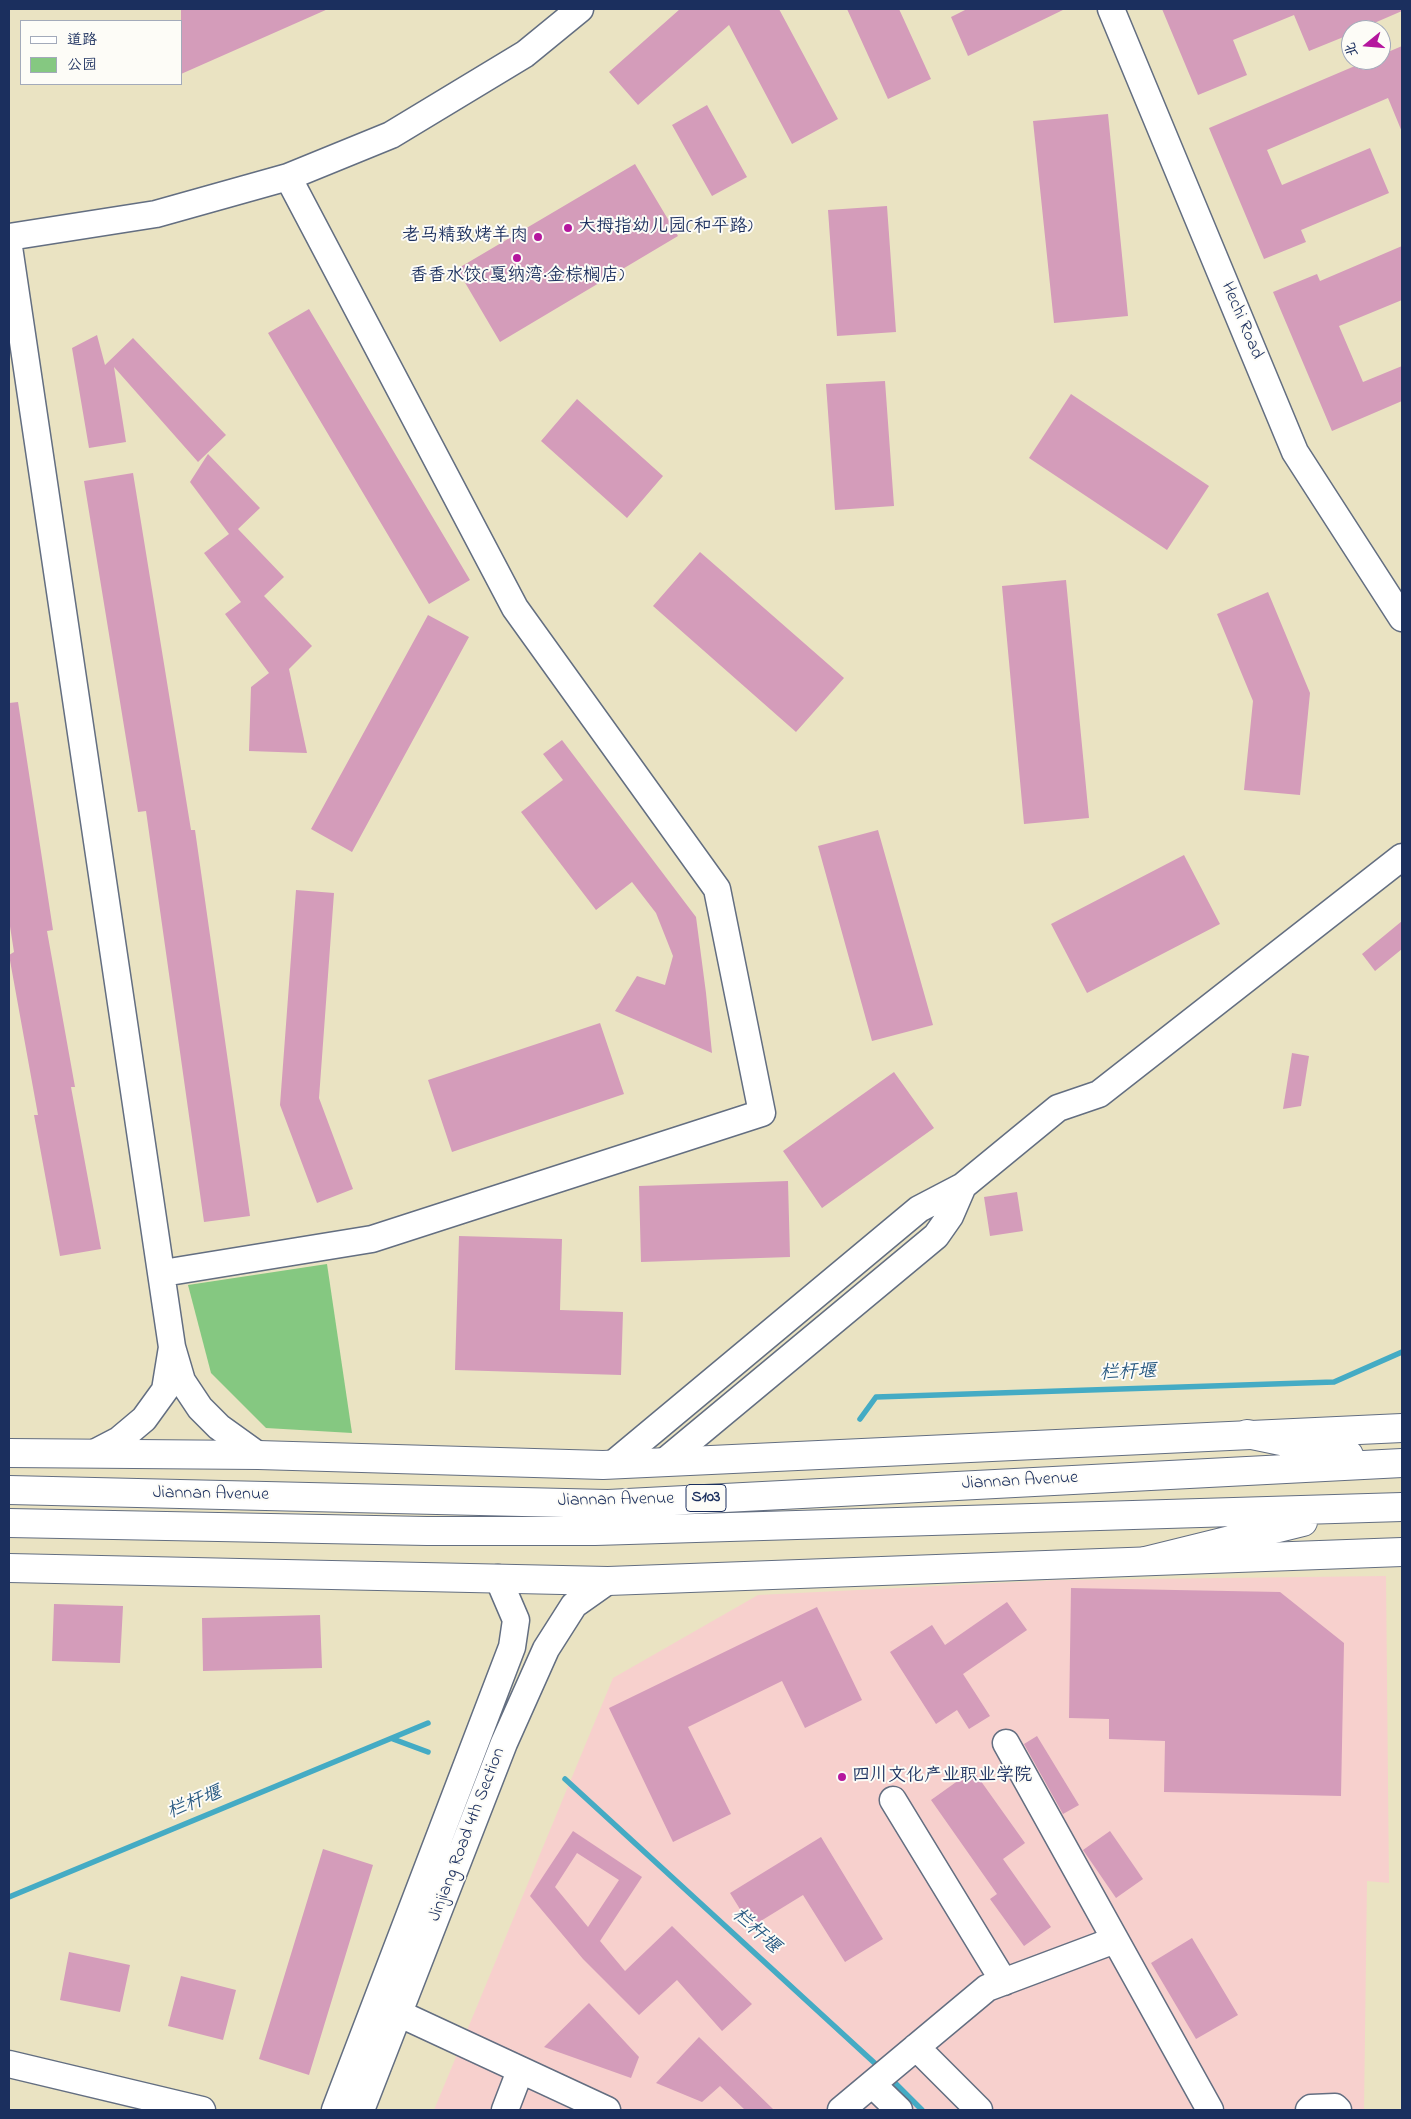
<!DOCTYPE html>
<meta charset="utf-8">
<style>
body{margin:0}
#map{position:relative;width:1411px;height:2119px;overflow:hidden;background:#eae3c2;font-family:"Indie Flower","LXGW WenKai TC",sans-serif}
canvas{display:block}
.frame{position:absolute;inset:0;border:10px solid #1b2f5e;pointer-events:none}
.legend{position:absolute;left:20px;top:20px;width:162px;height:65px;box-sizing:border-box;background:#fdfcf7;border:1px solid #a3aaba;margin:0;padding:6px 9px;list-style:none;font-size:15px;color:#1b2f5e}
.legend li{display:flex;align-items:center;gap:10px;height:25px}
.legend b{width:25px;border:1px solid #a3aaba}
.north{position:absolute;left:1341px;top:20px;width:50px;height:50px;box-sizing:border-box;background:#fdfcf7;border:1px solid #a3aaba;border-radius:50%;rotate:253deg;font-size:14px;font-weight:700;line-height:20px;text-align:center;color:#1b2f5e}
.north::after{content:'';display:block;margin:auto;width:18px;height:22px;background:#b5179e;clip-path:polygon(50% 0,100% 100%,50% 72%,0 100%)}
</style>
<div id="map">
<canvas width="1411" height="2119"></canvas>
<div class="frame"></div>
<ul class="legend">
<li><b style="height:6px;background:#fff"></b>道路</li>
<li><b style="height:14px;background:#85c881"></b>公园</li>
</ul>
<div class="north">北</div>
</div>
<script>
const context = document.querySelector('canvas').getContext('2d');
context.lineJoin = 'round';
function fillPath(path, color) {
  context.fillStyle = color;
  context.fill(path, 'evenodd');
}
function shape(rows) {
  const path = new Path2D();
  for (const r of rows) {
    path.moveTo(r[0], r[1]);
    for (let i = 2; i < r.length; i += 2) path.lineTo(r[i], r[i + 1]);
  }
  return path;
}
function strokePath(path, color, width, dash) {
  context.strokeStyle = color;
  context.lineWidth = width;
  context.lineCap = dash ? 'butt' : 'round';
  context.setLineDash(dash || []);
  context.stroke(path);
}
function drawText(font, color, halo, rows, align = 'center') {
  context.font = font + ' "Indie Flower","LXGW WenKai TC",sans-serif';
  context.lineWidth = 4;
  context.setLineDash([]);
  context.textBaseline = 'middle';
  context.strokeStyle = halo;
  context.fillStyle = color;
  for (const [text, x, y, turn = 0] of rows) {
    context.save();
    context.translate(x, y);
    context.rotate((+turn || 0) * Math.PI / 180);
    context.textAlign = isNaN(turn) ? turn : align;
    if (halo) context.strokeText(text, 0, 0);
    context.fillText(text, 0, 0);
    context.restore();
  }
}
fillPath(shape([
 [1386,1576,1389,1883,1367,1881,1364,2110,434,2110,613,1678,758,1595,1057,1580]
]), '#f7d0cd');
fillPath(shape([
 [327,1264,352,1433,266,1428,211,1373,188,1285]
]), '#85c881');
strokePath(shape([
 [860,1419,876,1397,1334,1382,1402,1352],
 [393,1739,428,1752],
 [565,1779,880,2068],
 [9,1897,428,1723],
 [890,2078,922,2110]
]), '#44abc4', 5.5);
fillPath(shape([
 [181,9,328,9,181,74],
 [680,9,779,9,838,119,792,144,729,25,638,105,609,72],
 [847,9,899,9,931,79,888,99],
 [967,9,1065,9,968,56,951,17],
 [1162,9,1402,9,1402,11,1358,30,1351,30,1351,33,1346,36,1309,51,1294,15,1233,40,1247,75,1198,95],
 [1402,46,1402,132,1388,98,1267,150,1282,185,1370,148,1389,193,1301,230,1306,242,1264,259,1209,128,1369,60,1381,60,1381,55],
 [707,105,747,177,712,196,672,125],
 [1108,114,1128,316,1054,323,1033,121],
 [635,164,678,236,500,342,457,269],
 [887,206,896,332,837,336,828,210],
 [1402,246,1402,300,1339,326,1363,382,1402,366,1402,401,1332,431,1273,292,1317,274,1320,281],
 [309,309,470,580,429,604,268,333],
 [97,335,105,365,133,338,226,435,198,462,114,367,126,442,89,448,72,348],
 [885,381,894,506,835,510,826,384],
 [1071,394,1209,486,1167,550,1029,458],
 [577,399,663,476,627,518,541,441],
 [208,454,260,508,238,529,284,577,264,596,312,646,289,669,307,753,249,751,251,687,269,673,225,614,241,602,204,553,229,534,190,482],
 [133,473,191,830,195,830,250,1216,204,1222,146,811,138,812,84,481],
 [700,552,844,678,796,732,653,606],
 [1066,580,1089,818,1024,824,1002,586],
 [1268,592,1310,693,1300,795,1244,790,1253,701,1217,614],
 [428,615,469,637,352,852,311,829],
 [18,702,53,930,47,931,75,1087,71,1087,101,1249,60,1256,34,1115,38,1115,9,955,14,952,9,920,9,703],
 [562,740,696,917,706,993,712,1053,615,1011,637,976,665,985,673,956,656,913,632,882,596,910,521,812,563,780,543,754],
 [878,830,933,1025,872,1041,818,846],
 [1184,855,1220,924,1087,993,1051,924],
 [296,890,334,893,319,1098,353,1189,317,1203,280,1105],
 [1402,921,1402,949,1375,971,1362,954],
 [600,1023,624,1094,452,1152,428,1080],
 [1292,1053,1309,1056,1301,1106,1283,1109],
 [894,1072,934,1128,822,1208,783,1151],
 [788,1181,790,1257,641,1262,639,1186],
 [1017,1192,1023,1231,990,1236,984,1197],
 [459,1236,562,1239,560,1310,623,1312,621,1375,455,1370],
 [1071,1588,1280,1592,1344,1643,1341,1796,1164,1792,1165,1741,1109,1739,1109,1719,1069,1718],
 [1007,1602,1027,1630,963,1674,990,1716,969,1729,957,1710,936,1724,890,1652,932,1625,945,1645],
 [54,1604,123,1606,120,1663,52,1661],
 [817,1607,862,1700,805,1728,782,1681,688,1727,731,1814,673,1842,609,1708],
 [320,1615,322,1668,203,1671,202,1618],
 [1037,1736,1079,1805,1063,1814,1024,1744],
 [973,1770,1025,1843,1003,1859,1051,1927,1024,1946,990,1899,997,1894,931,1800],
 [573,1831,642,1877,600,1941,625,1971,672,1926,752,2004,722,2031,677,1980,639,2015,583,1959,530,1896],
 [577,1853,619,1880,588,1927,555,1887],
 [1110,1831,1143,1879,1116,1898,1083,1850],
 [821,1837,883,1939,845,1962,803,1895,751,1927,730,1893],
 [323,1849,373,1865,309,2075,259,2059],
 [1192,1938,1238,2015,1196,2039,1151,1963],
 [69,1952,130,1965,120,2012,60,2000],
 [181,1976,236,1990,223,2040,168,2026],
 [589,2003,639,2057,631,2078,544,2047],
 [699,2037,774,2110,745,2110,720,2086,702,2102,656,2083]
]), '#d49cba');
const minor = shape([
 [1111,9,1295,452,1402,618],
 [9,237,156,214,288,177,391,135,525,54,580,9],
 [9,247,172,1347],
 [963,1186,1058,1108,1099,1094,1402,857],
 [163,1273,372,1239,762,1113,717,889,515,608,288,177],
 [94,1453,119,1440,144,1419,165,1390,172,1347,182,1381,200,1408,219,1427,258,1455],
 [613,1464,919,1209,963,1186,950,1216,936,1236,664,1462],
 [1006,1743,1210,2110],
 [893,1800,1004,1982],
 [398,2013,607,2110],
 [916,2047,979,2110],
 [9,2064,202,2110],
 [872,2084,899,2110],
 [335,2110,512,1647,516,1620,498,1578],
 [361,2110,504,1743,546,1649,574,1605,608,1581],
 [505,2110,520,2071],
 [841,2110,987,1988,1115,1940],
 [1309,2110,1311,2108,1335,2107,1338,2110]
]);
const major = shape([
 [9,1453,258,1455,603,1465,1402,1428],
 [9,1568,608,1581,1402,1552]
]);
const highway = shape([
 [1247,1434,1349,1455],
 [9,1490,608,1504,1402,1463],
 [9,1523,427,1531,595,1531,1402,1507],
 [1145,1561,1303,1522]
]);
strokePath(minor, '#636e81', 29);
strokePath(major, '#636e81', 30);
strokePath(highway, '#636e81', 30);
strokePath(minor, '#fff', 26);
strokePath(major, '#fff', 28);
strokePath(highway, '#fff', 28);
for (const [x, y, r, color] of [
 [568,228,5,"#b5179e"],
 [538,237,5,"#b5179e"],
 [517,258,5,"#b5179e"],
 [842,1777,5,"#b5179e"]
]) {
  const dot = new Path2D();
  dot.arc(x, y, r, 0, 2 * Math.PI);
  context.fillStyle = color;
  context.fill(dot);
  strokePath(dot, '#fdfcf7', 2);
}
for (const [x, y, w] of [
 [706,1498,40]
]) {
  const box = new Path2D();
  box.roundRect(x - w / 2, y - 13.5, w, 27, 4);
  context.fillStyle = '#fdfcf7';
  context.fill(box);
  strokePath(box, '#1b2f5e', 1);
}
drawText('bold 16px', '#1b2f5e', null, [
 ["S103",706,1498]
]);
drawText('18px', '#1b2f5e', '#fdfcf7', [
 ["大拇指幼儿园(和平路)",578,228],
 ["老马精致烤羊肉",528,237,"right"],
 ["香香水饺(戛纳湾·金棕榈店)",517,277,"center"],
 ["四川文化产业职业学院",852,1777]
], 'left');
drawText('18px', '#1b2f5e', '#fdfcf7', [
 ["Hechi Road",1241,321,67],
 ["Jiannan Avenue",1020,1482,-3],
 ["Jiannan Avenue",211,1495,1],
 ["Jiannan Avenue",616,1501,-1],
 ["Jinjiang Road 4th Section",468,1835,-69]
]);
drawText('italic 19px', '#295a82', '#fdfcf7', [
 ["栏杆堰",1128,1374,-2],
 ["栏杆堰",195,1804,-22],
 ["栏杆堰",755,1932,42]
]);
</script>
